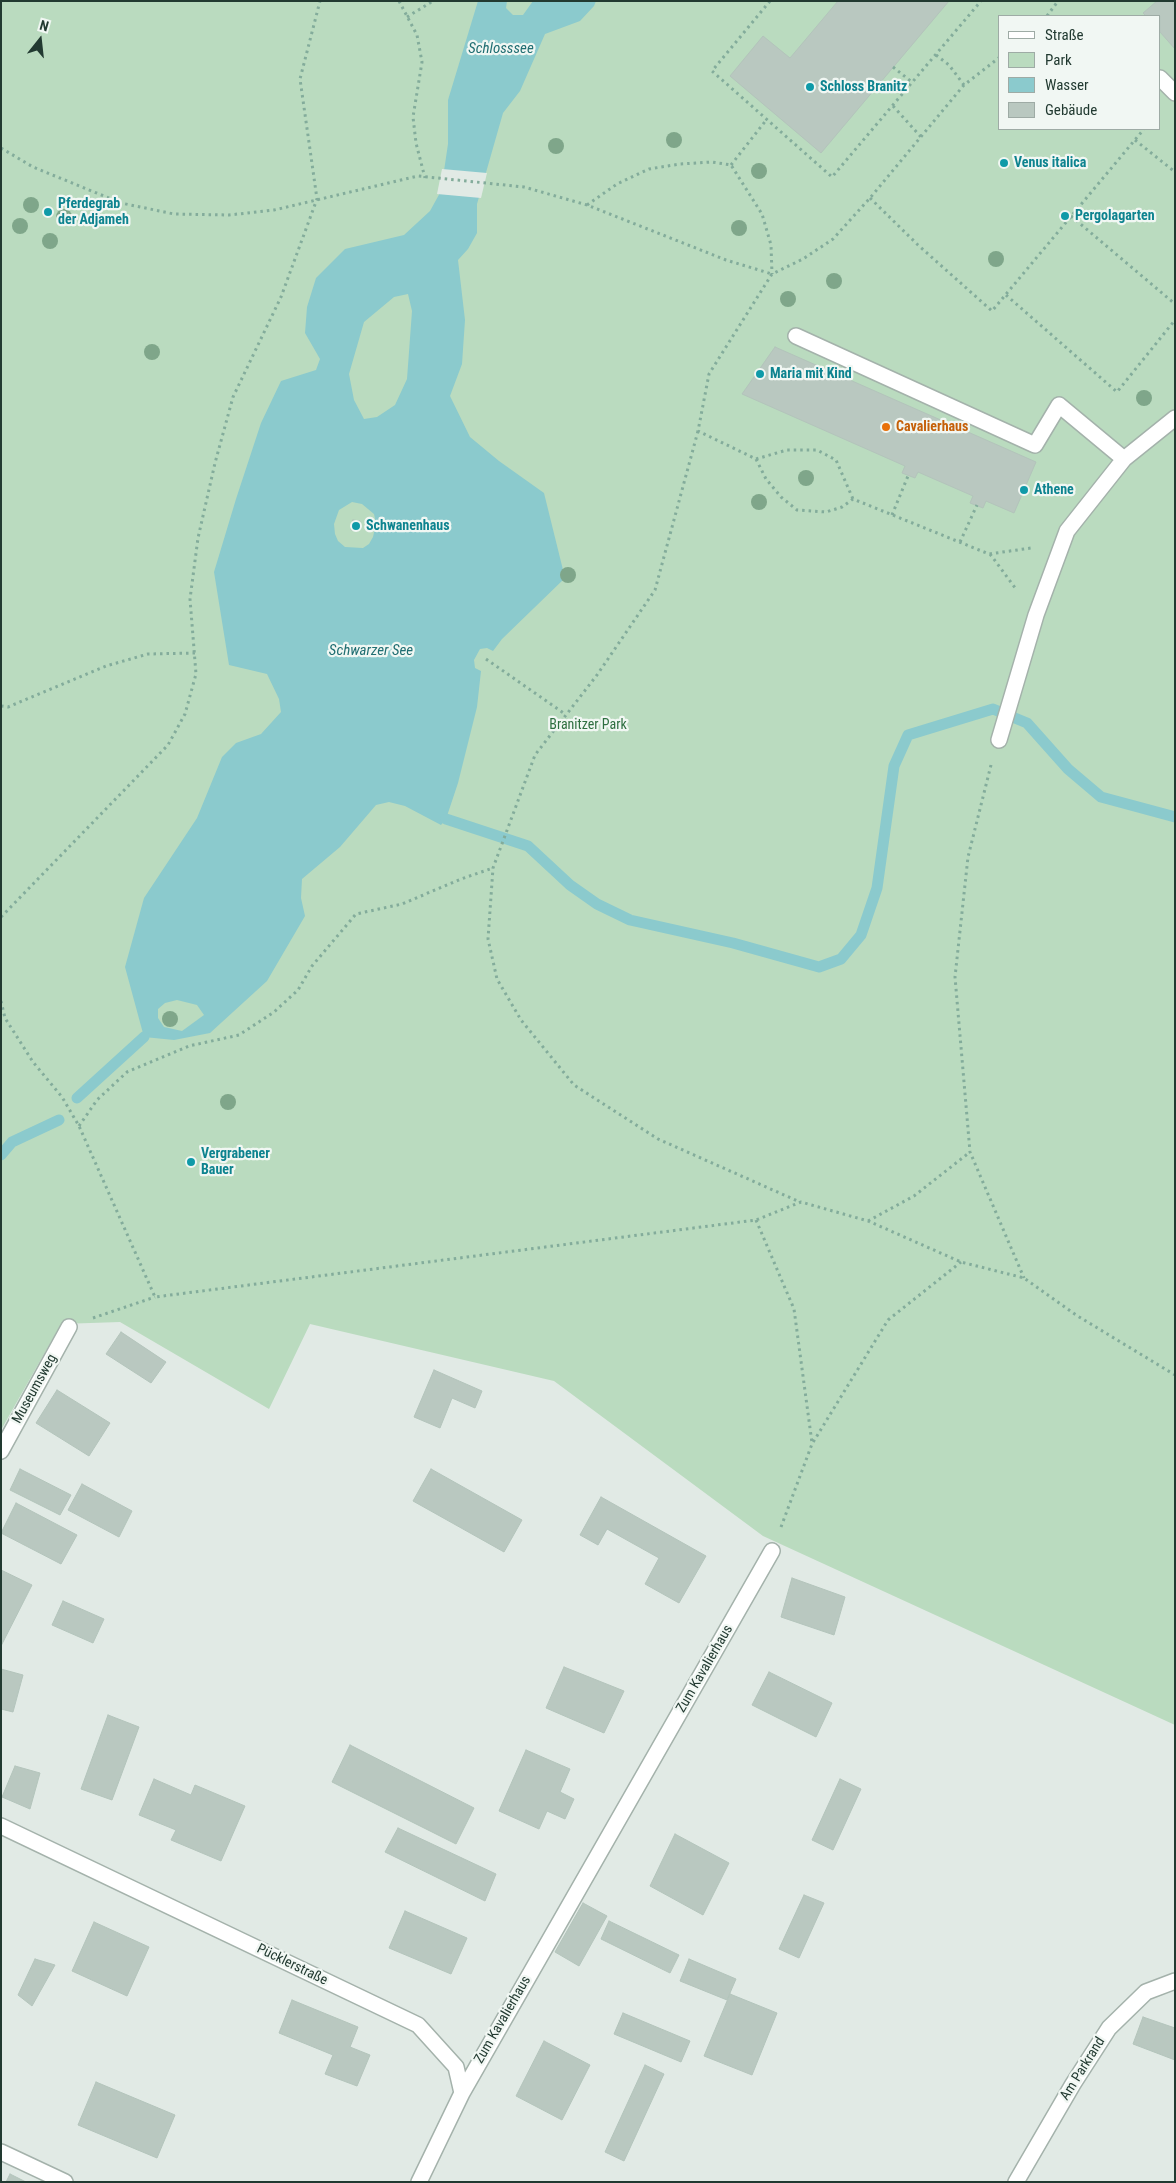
<!DOCTYPE html>
<meta charset="utf-8">
<style>
body{margin:0}
#map{position:relative;width:1176px;height:2183px;overflow:hidden;background:#e1eae5;font-family:"Roboto Condensed",sans-serif}
canvas{display:block}
.frame{position:absolute;inset:0;border:2px solid #223a31;pointer-events:none}
.legend{position:absolute;left:998px;top:15px;width:162px;height:115px;box-sizing:border-box;background:#f1f7f3;border:1px solid #9eaba5;margin:0;padding:6px 9px;list-style:none;font-size:15px;color:#223a31}
.legend li{display:flex;align-items:center;gap:10px;height:25px}
.legend b{width:25px;border:1px solid #9eaba5}
.north{position:absolute;left:15px;top:15px;width:50px;height:50px;-webkit-text-stroke:4px #f1f7f3;paint-order:stroke;rotate:16deg;font-size:14px;font-weight:700;line-height:20px;text-align:center;color:#223a31}
.north::after{content:'';display:block;margin:auto;width:18px;height:22px;background:#223a31;clip-path:polygon(50% 0,100% 100%,50% 72%,0 100%)}
</style>
<div id="map">
<canvas width="1176" height="2183"></canvas>
<div class="frame"></div>
<ul class="legend">
<li><b style="height:6px;background:#fff"></b>Straße</li>
<li><b style="height:14px;background:#badbbf"></b>Park</li>
<li><b style="height:14px;background:#8bcacd"></b>Wasser</li>
<li><b style="height:14px;background:#b9c8c0"></b>Gebäude</li>
</ul>
<div class="north">N</div>
</div>
<script>
const context = document.querySelector('canvas').getContext('2d');
context.lineJoin = 'round';
function fillPath(path, color) {
  context.fillStyle = color;
  context.fill(path, 'evenodd');
}
function shape(rows) {
  const path = new Path2D();
  for (const r of rows) {
    path.moveTo(r[0], r[1]);
    for (let i = 2; i < r.length; i += 2) path.lineTo(r[i], r[i + 1]);
  }
  return path;
}
function strokePath(path, color, width, dash) {
  context.strokeStyle = color;
  context.lineWidth = width;
  context.lineCap = dash ? 'butt' : 'round';
  context.setLineDash(dash || []);
  context.stroke(path);
}
function drawText(font, color, halo, rows, align = 'center') {
  context.font = font + ' "Roboto Condensed",sans-serif';
  context.lineWidth = 4.5;
  context.setLineDash([]);
  context.textBaseline = 'middle';
  context.strokeStyle = halo;
  context.fillStyle = color;
  for (const [text, x, y, turn = 0] of rows) {
    context.save();
    context.translate(x, y);
    context.rotate((+turn || 0) * Math.PI / 180);
    context.textAlign = isNaN(turn) ? turn : align;
    if (halo) context.strokeText(text, 0, 0);
    context.fillText(text, 0, 0);
    context.restore();
  }
}
fillPath(shape([
 [1,1,1175,1,1175,1725,763,1536,554,1381,310,1324,269,1409,120,1322,61,1324,1,1430],
 [1000,16,1160,16,1160,129,1000,129]
]), '#badbbf');
fillPath(shape([
 [478,1,507,1,506,8,513,15,523,15,533,1,596,1,594,6,580,21,545,34,520,91,503,113,477,204,477,233,468,249,458,260,465,320,462,364,450,396,470,437,499,461,544,493,565,578,502,639,493,651,487,648,480,649,474,660,475,668,481,671,477,707,458,783,446,819,441,825,405,806,389,802,376,805,340,847,302,879,301,898,305,916,267,981,210,1033,174,1040,144,1037,125,967,144,898,197,818,222,757,236,743,261,734,281,712,279,699,267,674,229,665,214,572,236,499,261,423,281,381,316,370,320,359,305,333,307,307,316,278,345,249,404,235,430,211,441,191,448,144,448,100],
 [408,294,412,311,407,379,395,405,377,417,364,419,354,400,349,374,364,322,394,297],
 [352,502,362,504,374,514,376,523,373,537,369,544,363,548,345,547,338,541,335,534,334,524,339,510],
 [177,1000,197,1005,204,1015,182,1031,164,1027,158,1018,158,1009,165,1003]
]), '#8bcacd');
fillPath(shape([
 [442,169,487,173,481,198,437,194]
]), '#e1eae5');
strokePath(shape([
 [446,819,528,846,570,885,597,904,630,920,733,943,819,967,841,959,861,935,877,888,894,766,908,735,993,709,1027,723,1068,769,1101,797,1175,817],
 [77,1098,144,1037],
 [1,1155,12,1142,59,1120]
]), '#8bcacd', 11);
const building = shape([
 [838,1,949,1,821,153,730,76,763,36,790,58,838,1],
 [1157,1,1175,1,1175,49,1160,32,1160,16,1146,16,1143,13,1157,1],
 [775,347,1036,462,1014,513,986,501,983,508,970,503,973,496,918,472,915,478,902,473,905,466,742,394,775,347],
 [353,520,360,521,358,531,351,530,353,520],
 [121,1332,166,1362,151,1383,106,1354,121,1332],
 [434,1370,482,1391,475,1408,452,1398,440,1428,414,1417,434,1370],
 [57,1390,110,1423,89,1456,36,1423,57,1390],
 [20,1469,71,1495,60,1515,10,1490,20,1469],
 [431,1469,522,1520,504,1552,413,1501,431,1469],
 [82,1484,132,1511,119,1537,68,1510,82,1484],
 [601,1497,706,1556,679,1603,645,1584,659,1558,607,1529,598,1545,580,1535,601,1497],
 [16,1503,77,1535,61,1564,1,1533,16,1503],
 [1,1570,32,1585,1,1646,1,1570],
 [792,1578,845,1597,834,1635,781,1617,792,1578],
 [63,1601,104,1619,93,1643,52,1625,63,1601],
 [564,1667,624,1691,604,1733,546,1708,564,1667],
 [1,1669,23,1675,13,1712,1,1709,1,1669],
 [769,1672,832,1703,816,1737,752,1705,769,1672],
 [108,1715,139,1727,112,1800,81,1789,108,1715],
 [350,1745,474,1808,456,1844,332,1782,350,1745],
 [526,1750,570,1769,560,1792,574,1799,565,1819,547,1811,539,1829,499,1811,526,1750],
 [15,1766,40,1773,30,1809,2,1797,15,1766],
 [154,1779,191,1795,195,1785,245,1806,221,1861,171,1840,176,1830,139,1815,154,1779],
 [840,1779,861,1789,833,1850,812,1840,840,1779],
 [398,1828,496,1874,485,1901,385,1852,398,1828],
 [675,1834,729,1863,703,1915,650,1886,675,1834],
 [804,1895,824,1903,799,1958,779,1949,804,1895],
 [583,1903,607,1916,579,1966,555,1952,583,1903],
 [405,1911,467,1938,451,1974,389,1948,405,1911],
 [609,1921,679,1955,670,1973,601,1939,609,1921],
 [94,1922,149,1947,127,1996,72,1971,94,1922],
 [35,1959,55,1965,32,2006,18,1995,35,1959],
 [689,1959,736,1979,727,2000,680,1981,689,1959],
 [730,1994,777,2013,752,2075,704,2056,730,1994],
 [292,2000,358,2027,350,2047,370,2055,357,2086,325,2074,333,2055,279,2033,292,2000],
 [623,2013,690,2041,681,2062,614,2034,623,2013],
 [1143,2017,1175,2028,1175,2060,1133,2044,1143,2017],
 [544,2041,590,2065,562,2120,516,2096,544,2041],
 [645,2065,664,2074,624,2161,605,2152,645,2065],
 [96,2082,175,2115,157,2158,78,2125,96,2082],
 [10,2174,26,2182,6,2182,10,2174]
]);
fillPath(building, '#b9c8c0');
strokePath(building, '#b3c4bb', 1);
const minor = shape([
 [1160,78,1175,93],
 [796,336,1035,445,1059,405,1124,459],
 [999,740,1036,615,1067,531,1124,459,1175,418],
 [1,1451,69,1327],
 [1,1826,418,2025,456,2067,462,2093,419,2182],
 [462,2093,772,1551],
 [1,2152,65,2182],
 [1016,2182,1073,2084,1109,2028,1146,1992,1175,1981]
]);
strokePath(minor, '#a4b2ab', 18);
strokePath(shape([
 [399,1,417,35,422,62,413,117,416,143,425,178],
 [770,1,712,71,832,177,981,1],
 [1047,16,1058,1],
 [407,17,433,1],
 [936,55,949,65,964,85],
 [1000,57,964,85,870,198,833,239,803,259,772,274,709,374,698,431,756,459,766,479,781,497,797,510,826,512,842,507,853,499,989,554,1031,548],
 [893,67,913,83],
 [893,106,921,137],
 [1135,140,1175,172],
 [1,148,33,167,121,203,174,214,229,215,274,210,418,176,524,187,587,205,726,260,772,274],
 [731,165,767,119],
 [870,198,918,245,992,311,1144,129],
 [587,205,617,184,649,169,680,164,712,162,731,165,762,214,771,245,772,274],
 [1071,216,1175,304],
 [1006,295,1117,392,1175,320],
 [698,431,655,590,597,675,535,755,493,868,488,939,497,979,521,1020,574,1085,658,1139,800,1202],
 [756,459,787,450,817,450,836,460,853,499],
 [892,515,908,476],
 [960,542,977,505],
 [990,554,1016,589],
 [486,659,565,714],
 [1,706,8,707,106,666,148,654,195,653],
 [991,765,968,857,955,977,970,1152,1024,1278],
 [1,917,168,745,185,714,196,674,190,599,198,538,215,463,233,397,281,297,317,199,300,79,320,1],
 [1,1001,5,1018,33,1062,62,1097,79,1126,155,1297,756,1220,801,1202,868,1221,961,1262,1024,1278,1076,1315,1175,1375],
 [79,1126,97,1100,127,1072,189,1046,239,1035,274,1012,298,990,312,966,356,914,402,904,461,879,493,868],
 [756,1220,794,1309,812,1443],
 [868,1221,914,1196,970,1152],
 [93,1318,155,1297],
 [781,1527,812,1444,888,1320,961,1262]
]), '#83ac9b', 3, [2.5, 4]);
strokePath(minor, '#fff', 15);
context.fillStyle = '#7fa68a';
for (const [x, y] of [
 [674,140],
 [556,146],
 [759,171],
 [31,205],
 [64,217],
 [20,226],
 [739,228],
 [50,241],
 [996,259],
 [834,281],
 [788,299],
 [152,352],
 [1144,398],
 [806,478],
 [759,502],
 [568,575],
 [170,1019],
 [228,1102]
]) {
  context.beginPath();
  context.arc(x, y, 8, 0, 2 * Math.PI);
  context.fill();
}
for (const [x, y, r, color] of [
 [810,87,5,"#0f9aa8"],
 [1004,163,5,"#0f9aa8"],
 [48,212,5,"#0f9aa8"],
 [1065,216,5,"#0f9aa8"],
 [760,374,5,"#0f9aa8"],
 [886,427,5,"#e8710a"],
 [1024,490,5,"#0f9aa8"],
 [356,526,5,"#0f9aa8"],
 [191,1162,5,"#0f9aa8"]
]) {
  const dot = new Path2D();
  dot.arc(x, y, r, 0, 2 * Math.PI);
  context.fillStyle = color;
  context.fill(dot);
  strokePath(dot, '#f1f7f3', 2);
}
drawText('bold 14px', '#0d838f', '#f1f7f3', [
 ["Schloss Branitz",820,87],
 ["Venus italica",1014,163],
 ["Pferdegrab",58,204],
 ["der Adjameh",58,220],
 ["Pergolagarten",1075,216],
 ["Maria mit Kind",770,374],
 ["Athene",1034,490],
 ["Schwanenhaus",366,526],
 ["Vergrabener",201,1154],
 ["Bauer",201,1170]
], 'left');
drawText('bold 14px', '#c56008', '#f1f7f3', [
 ["Cavalierhaus",896,427]
], 'left');
drawText('14px', '#2e6f40', '#f1f7f3', [
 ["Branitzer Park",588,725]
]);
drawText('14px', '#223a31', '#f1f7f3', [
 ["Museumsweg",35,1389,-61],
 ["Zum Kavalierhaus",705,1669,-60],
 ["Pücklerstraße",292,1965,26],
 ["Zum Kavalierhaus",503,2020,-60],
 ["Am Parkrand",1083,2069,-58]
]);
drawText('italic 15px', '#206e72', '#f1f7f3', [
 ["Schlosssee",501,49],
 ["Schwarzer See",371,651]
]);
</script>
